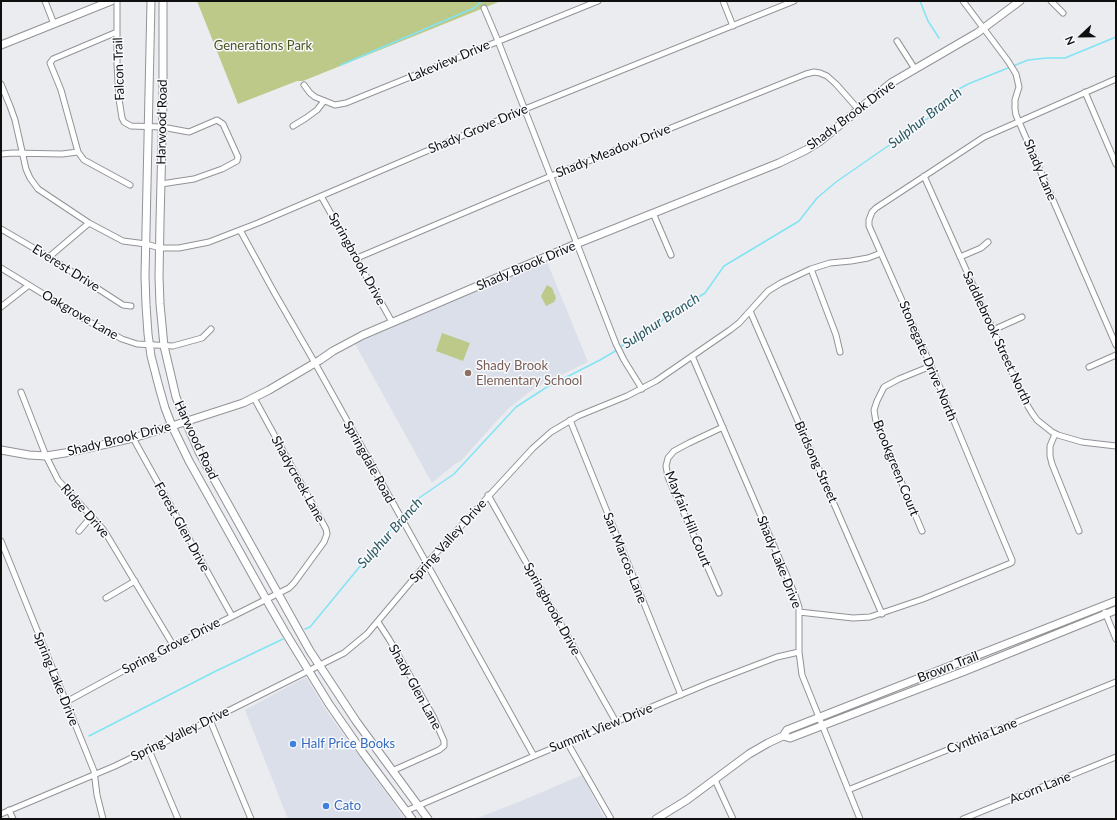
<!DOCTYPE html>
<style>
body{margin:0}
#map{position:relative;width:1117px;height:820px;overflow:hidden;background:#ebecf0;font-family:Lato,sans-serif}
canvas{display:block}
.frame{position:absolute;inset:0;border:2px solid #0f0f10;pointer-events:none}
.north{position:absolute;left:1061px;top:16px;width:40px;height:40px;-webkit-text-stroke:3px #f8fafd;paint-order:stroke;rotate:248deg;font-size:11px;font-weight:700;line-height:16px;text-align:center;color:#0f0f10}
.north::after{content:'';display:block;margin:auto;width:14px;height:18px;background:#0f0f10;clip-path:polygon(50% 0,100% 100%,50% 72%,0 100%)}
</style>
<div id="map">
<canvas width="1117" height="820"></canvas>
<div class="frame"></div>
<div class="north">N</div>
</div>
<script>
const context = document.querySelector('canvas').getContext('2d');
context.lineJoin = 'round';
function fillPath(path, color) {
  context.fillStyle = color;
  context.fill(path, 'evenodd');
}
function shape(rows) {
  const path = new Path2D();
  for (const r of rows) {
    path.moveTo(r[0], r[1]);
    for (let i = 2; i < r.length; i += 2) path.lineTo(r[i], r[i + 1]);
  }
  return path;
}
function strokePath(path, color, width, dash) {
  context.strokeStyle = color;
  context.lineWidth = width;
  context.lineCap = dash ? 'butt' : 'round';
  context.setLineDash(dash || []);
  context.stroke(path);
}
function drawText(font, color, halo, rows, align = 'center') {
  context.font = font + ' Lato,sans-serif';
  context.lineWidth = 3;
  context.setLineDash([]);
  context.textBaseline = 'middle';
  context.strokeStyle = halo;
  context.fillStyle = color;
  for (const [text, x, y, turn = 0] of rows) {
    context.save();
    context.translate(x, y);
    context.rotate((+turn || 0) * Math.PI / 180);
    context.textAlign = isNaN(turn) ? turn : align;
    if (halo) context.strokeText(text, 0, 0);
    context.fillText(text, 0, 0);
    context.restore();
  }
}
fillPath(shape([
 [545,257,588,362,541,385,528,393,509,408,493,425,461,461,456,463,432,483,353,340],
 [306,677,327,712,405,819,288,819,245,710],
 [582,775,605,819,475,819,521,801]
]), '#dadfe9');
fillPath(shape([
 [197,1,501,1,303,81,297,81,238,104],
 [547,285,552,288,556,298,554,302,546,306,541,296],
 [442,333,470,343,463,361,436,351]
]), '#bcc988');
strokePath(shape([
 [920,1,928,21,939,38],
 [341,65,474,8,482,1],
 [620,347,705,293,724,266,799,221,817,198,836,182,937,112,959,89,968,84,1028,60,1047,58,1065,58,1116,37],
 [305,629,310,627,385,536,419,498,454,474,516,407,547,387,600,360,617,350],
 [89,736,214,672,283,639]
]), '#81e4f5', 1.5);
const street = shape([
 [45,1,54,24],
 [117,1,117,64,119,99,122,118,124,122,131,126,162,127,189,132,217,120,223,124,238,157,237,161,222,169,194,179,161,184],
 [723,1,733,26],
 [963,1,1008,61,1016,74,1019,87,1015,100,1015,109,1016,115,1116,345],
 [1051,1,1063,13],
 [484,8,498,41,616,344,624,360,642,389],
 [897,41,915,69],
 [1,84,10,106,15,120,26,169,30,178,38,189,89,223,123,241,146,244,160,248,179,248,209,242,258,223,525,109,794,1],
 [304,85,310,93,315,97,335,105,346,103,598,1],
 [1085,92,1116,164],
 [293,126,306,118,317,110,324,101],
 [78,152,61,90,50,63,53,59,117,32],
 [1,154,13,153,62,154,78,152,84,160,130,185],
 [924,176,993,330,1026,403,1032,413,1037,420,1052,432,1058,435,1082,442,1116,446],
 [321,196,392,322],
 [653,213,671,255],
 [1,229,49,257,123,305,131,306],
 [240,230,274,292,315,363,534,756],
 [49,257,89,223],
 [960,257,981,248,988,242],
 [357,258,551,176,806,74,814,72,820,73,827,76,836,84,859,110],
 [1,268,84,319,122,339,137,344,173,346,202,338,211,329],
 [811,269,836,335,840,352],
 [1,307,29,285],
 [750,311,882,614],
 [993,330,1022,317],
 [692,356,795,595,799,607,799,652,802,675,860,819],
 [1089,367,1116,355],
 [21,392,46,456,58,480,102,528,108,537,173,645],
 [570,420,681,695],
 [1055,434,1050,446,1050,456,1052,464,1079,531],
 [133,438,232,616],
 [488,495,616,722],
 [79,531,91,517],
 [922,531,876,422,874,410,877,401,884,387,899,379,931,366],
 [1,541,94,771,97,795,103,819],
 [719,593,668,477,666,466,668,458,674,451,689,443,723,427],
 [106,598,135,581],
 [799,612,853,618,870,617,923,599,1011,563,1012,562,1012,560,931,366,869,226,869,220,872,212,876,208,984,137,1116,79],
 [1105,612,1116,639],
 [378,622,389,639,433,716,444,741,444,746,439,750,392,771],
 [66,702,123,671,289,588,294,583,324,542,327,534,326,529,254,398],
 [210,720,251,819],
 [567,742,611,819],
 [149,750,178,819],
 [715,780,733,819],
 [848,790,1116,682],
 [9,810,13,819],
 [406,811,534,756,709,683,777,657,799,652],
 [1,814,115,766,210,720,344,653,367,634,426,564,533,448,551,432,578,416,627,396,656,381,730,330,739,323,768,291,781,283,811,269,830,263,851,261,868,258,881,253],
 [963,819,1116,757]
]);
const secondary = shape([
 [151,1,145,276,146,305,148,334,151,356,159,387,165,408,172,426,189,461,266,599,285,632,329,704,363,753,412,819],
 [163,1,163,100,160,222,159,277,160,304,164,346,176,397,186,422,199,452,310,651,356,721,428,819],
 [1,45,111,1],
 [1,450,29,455,46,456,71,452,133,438,172,426,243,403,269,390,320,360,333,351,363,335,576,244,779,163,806,150,819,142,891,83,977,33,1020,1],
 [783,736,790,738,965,671,1116,610],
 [656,819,687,800,749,754,768,743,783,736,787,730,1116,601]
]);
strokePath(street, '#919396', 7);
strokePath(secondary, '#919396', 9);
strokePath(street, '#fff', 5);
strokePath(secondary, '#fff', 7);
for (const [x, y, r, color] of [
 [468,373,4,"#8d6e63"],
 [293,744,4,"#3f7fe0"],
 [326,806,4,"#3f7fe0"]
]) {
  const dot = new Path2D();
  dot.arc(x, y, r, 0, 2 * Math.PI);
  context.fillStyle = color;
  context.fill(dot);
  strokePath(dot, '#f8fafd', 1.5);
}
drawText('13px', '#4c5420', '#f8fafd', [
 ["Generations Park",263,46]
]);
drawText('13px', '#0f0f10', '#f8fafd', [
 ["Lakeview Drive",449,61,-23],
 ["Falcon Trail",119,69,-92],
 ["Shady Brook Drive",851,115,-37],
 ["Harwood Road",162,122,-89],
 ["Shady Grove Drive",478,129,-23],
 ["Shady Meadow Drive",613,151,-22],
 ["Shady Lane",1040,170,67],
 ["Springbrook Drive",357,259,61],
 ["Shady Brook Drive",526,266,-23],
 ["Everest Drive",66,268,32],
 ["Oakgrove Lane",80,315,30],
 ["Saddlebrook Street North",997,338,65],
 ["Stonegate Drive North",928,361,67],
 ["Shady Brook Drive",119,439,-14],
 ["Harwood Road",196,440,65],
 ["Springdale Road",369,462,61],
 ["Birdsong Street",816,462,66],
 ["Brookgreen Court",896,468,68],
 ["Shadycreek Lane",298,479,61],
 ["Ridge Drive",85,511,49],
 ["Mayfair Hill Court",688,519,68],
 ["Forest Glen Drive",182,527,61],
 ["Spring Valley Drive",448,541,-48],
 ["San Marcos Lane",625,558,68],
 ["Shady Lake Drive",779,562,68],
 ["Springbrook Drive",552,609,61],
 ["Spring Grove Drive",171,646,-27],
 ["Brown Trail",948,667,-21],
 ["Spring Lake Drive",56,679,68],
 ["Shady Glen Lane",415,687,61],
 ["Summit View Drive",601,728,-22],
 ["Spring Valley Drive",180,734,-26],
 ["Cynthia Lane",982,736,-22],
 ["Acorn Lane",1040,788,-22]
]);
drawText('13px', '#785e54', '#f8fafd', [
 ["Shady Brook",476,366],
 ["Elementary School",476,381]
], 'left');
drawText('13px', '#366cbe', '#f8fafd', [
 ["Half Price Books",301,744],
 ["Cato",334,806]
], 'left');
drawText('italic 14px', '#2b575f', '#f8fafd', [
 ["Sulphur Branch",925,118,-38],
 ["Sulphur Branch",661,321,-33],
 ["Sulphur Branch",390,533,-48]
]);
</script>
